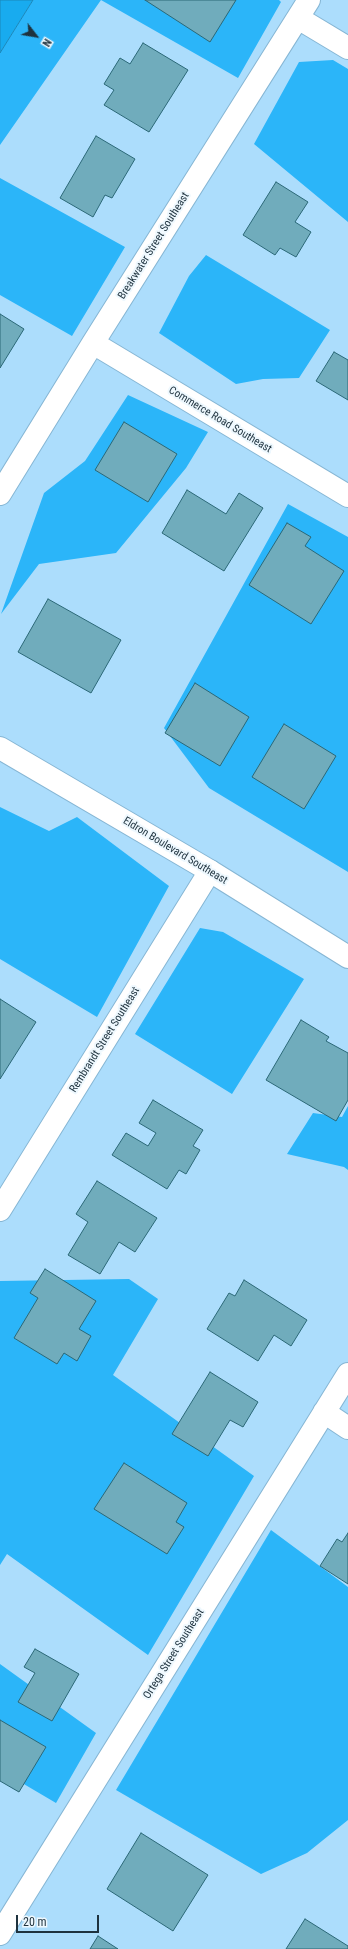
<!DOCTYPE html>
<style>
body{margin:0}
#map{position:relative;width:348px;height:1949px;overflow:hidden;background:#acddfc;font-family:"Roboto Condensed",sans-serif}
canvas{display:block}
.north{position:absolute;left:16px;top:16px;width:40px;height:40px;-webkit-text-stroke:3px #eef8fe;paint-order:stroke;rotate:121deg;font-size:11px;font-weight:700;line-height:16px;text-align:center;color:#1e323e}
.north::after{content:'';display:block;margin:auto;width:14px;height:18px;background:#1e323e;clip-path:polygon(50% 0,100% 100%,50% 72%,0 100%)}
.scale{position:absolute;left:16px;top:1915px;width:83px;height:18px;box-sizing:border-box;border:2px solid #1e323e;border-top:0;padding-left:5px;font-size:12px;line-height:14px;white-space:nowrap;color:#1e323e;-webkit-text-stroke:3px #eef8fe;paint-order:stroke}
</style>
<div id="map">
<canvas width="348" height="1949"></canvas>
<div class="north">N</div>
<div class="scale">20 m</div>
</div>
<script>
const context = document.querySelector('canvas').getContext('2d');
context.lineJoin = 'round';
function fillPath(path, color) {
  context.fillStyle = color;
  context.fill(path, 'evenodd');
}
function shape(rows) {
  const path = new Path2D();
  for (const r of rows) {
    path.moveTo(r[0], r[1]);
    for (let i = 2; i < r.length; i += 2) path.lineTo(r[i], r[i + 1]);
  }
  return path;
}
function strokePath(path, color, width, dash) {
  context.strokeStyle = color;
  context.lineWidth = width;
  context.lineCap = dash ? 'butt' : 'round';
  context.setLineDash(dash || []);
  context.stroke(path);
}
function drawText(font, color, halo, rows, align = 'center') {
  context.font = font + ' "Roboto Condensed",sans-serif';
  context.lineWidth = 4;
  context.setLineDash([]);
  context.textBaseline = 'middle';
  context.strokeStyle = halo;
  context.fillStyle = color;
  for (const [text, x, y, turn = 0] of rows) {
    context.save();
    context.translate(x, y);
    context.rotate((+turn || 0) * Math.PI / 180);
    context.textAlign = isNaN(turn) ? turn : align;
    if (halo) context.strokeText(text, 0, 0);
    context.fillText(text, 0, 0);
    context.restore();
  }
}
fillPath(shape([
 [33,0,279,0,281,2,238,78,101,0,0,145,0,53],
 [333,60,348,69,348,222,254,144,299,62],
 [0,178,125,247,72,336,0,295],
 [206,255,330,330,299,378,263,379,236,384,159,333,189,276],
 [128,395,208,432,186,468,116,553,39,564,1,614,44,493,85,461],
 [288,504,348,537,348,872,209,788,164,728],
 [0,807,49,831,77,817,169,886,97,1017,0,959],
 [200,928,223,932,304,979,232,1094,135,1034],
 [348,1106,348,1170,344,1167,287,1154,313,1113,342,1117],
 [129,1279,158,1299,113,1375,254,1476,148,1655,7,1554,0,1565,0,1281],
 [271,1530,348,1587,348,1820,307,1853,261,1874,116,1790],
 [0,1664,96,1733,56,1803,0,1770]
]), '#2bb5f9');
const water = shape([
 [0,0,33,0,0,53,0,0]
]);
fillPath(water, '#18abef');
strokePath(water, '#1a87ba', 1);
const building = shape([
 [145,0,236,0,210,42,145,0],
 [143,43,188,70,149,132,104,105,114,90,104,84,120,58,130,64,143,43],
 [96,136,135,159,112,198,105,195,93,217,60,198,96,136],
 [276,182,308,202,295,222,311,232,296,257,280,248,275,255,243,235,276,182],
 [0,314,24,329,0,368,0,314],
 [334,352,348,360,348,400,316,381,334,352],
 [124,422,177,454,148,502,95,470,124,422],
 [187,490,226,514,239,493,263,508,224,571,162,533,187,490],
 [287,523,311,537,305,546,344,571,311,624,249,585,287,523],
 [48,599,121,640,91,693,18,652,48,599],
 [195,683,249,717,220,766,165,733,195,683],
 [284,724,336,756,304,809,252,777,284,724],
 [0,999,36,1022,0,1079,0,999],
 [301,1020,329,1037,326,1041,348,1053,348,1100,336,1121,266,1080,301,1020],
 [153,1100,203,1130,193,1146,200,1150,186,1174,179,1170,167,1189,112,1155,126,1133,148,1146,156,1133,139,1123,153,1100],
 [97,1181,157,1218,135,1252,119,1242,100,1274,68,1255,88,1222,76,1214,97,1181],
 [45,1269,96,1301,79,1329,91,1336,77,1361,64,1353,57,1364,14,1338,38,1298,30,1293,45,1269],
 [244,1280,307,1320,291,1346,274,1335,258,1361,207,1329,229,1293,235,1296,244,1280],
 [210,1372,258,1402,243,1427,230,1420,208,1456,172,1434,210,1372],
 [124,1463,187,1503,176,1522,184,1527,167,1554,94,1509,124,1463],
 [348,1533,348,1584,320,1566,337,1539,342,1542,348,1533],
 [35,1649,79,1674,52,1721,18,1702,35,1673,24,1667,35,1649],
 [0,1720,46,1747,19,1792,0,1781,0,1720],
 [141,1833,208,1875,173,1931,107,1889,141,1833],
 [305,1919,348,1946,348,1949,286,1949,305,1919],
 [98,1936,118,1949,90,1949,98,1936]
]);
fillPath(building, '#70acbc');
strokePath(building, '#2b6877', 1);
const minor = shape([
 [298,18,348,48],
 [93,343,348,496],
 [0,494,93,343,309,0],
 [0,1210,210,871],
 [324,1412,348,1428],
 [0,1934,348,1374]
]);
const tertiary = shape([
 [0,748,210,871,348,957]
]);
strokePath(minor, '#86b6d4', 24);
strokePath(tertiary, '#86b6d4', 24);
strokePath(minor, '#fff', 22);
strokePath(tertiary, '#fff', 22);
drawText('11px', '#1e323e', '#eef8fe', [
 ["Breakwater Street Southeast",154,246,-58],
 ["Commerce Road Southeast",220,420,31],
 ["Eldron Boulevard Southeast",175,851,31],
 ["Rembrandt Street Southeast",105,1040,-58],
 ["Ortega Street Southeast",174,1654,-58]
]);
</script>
